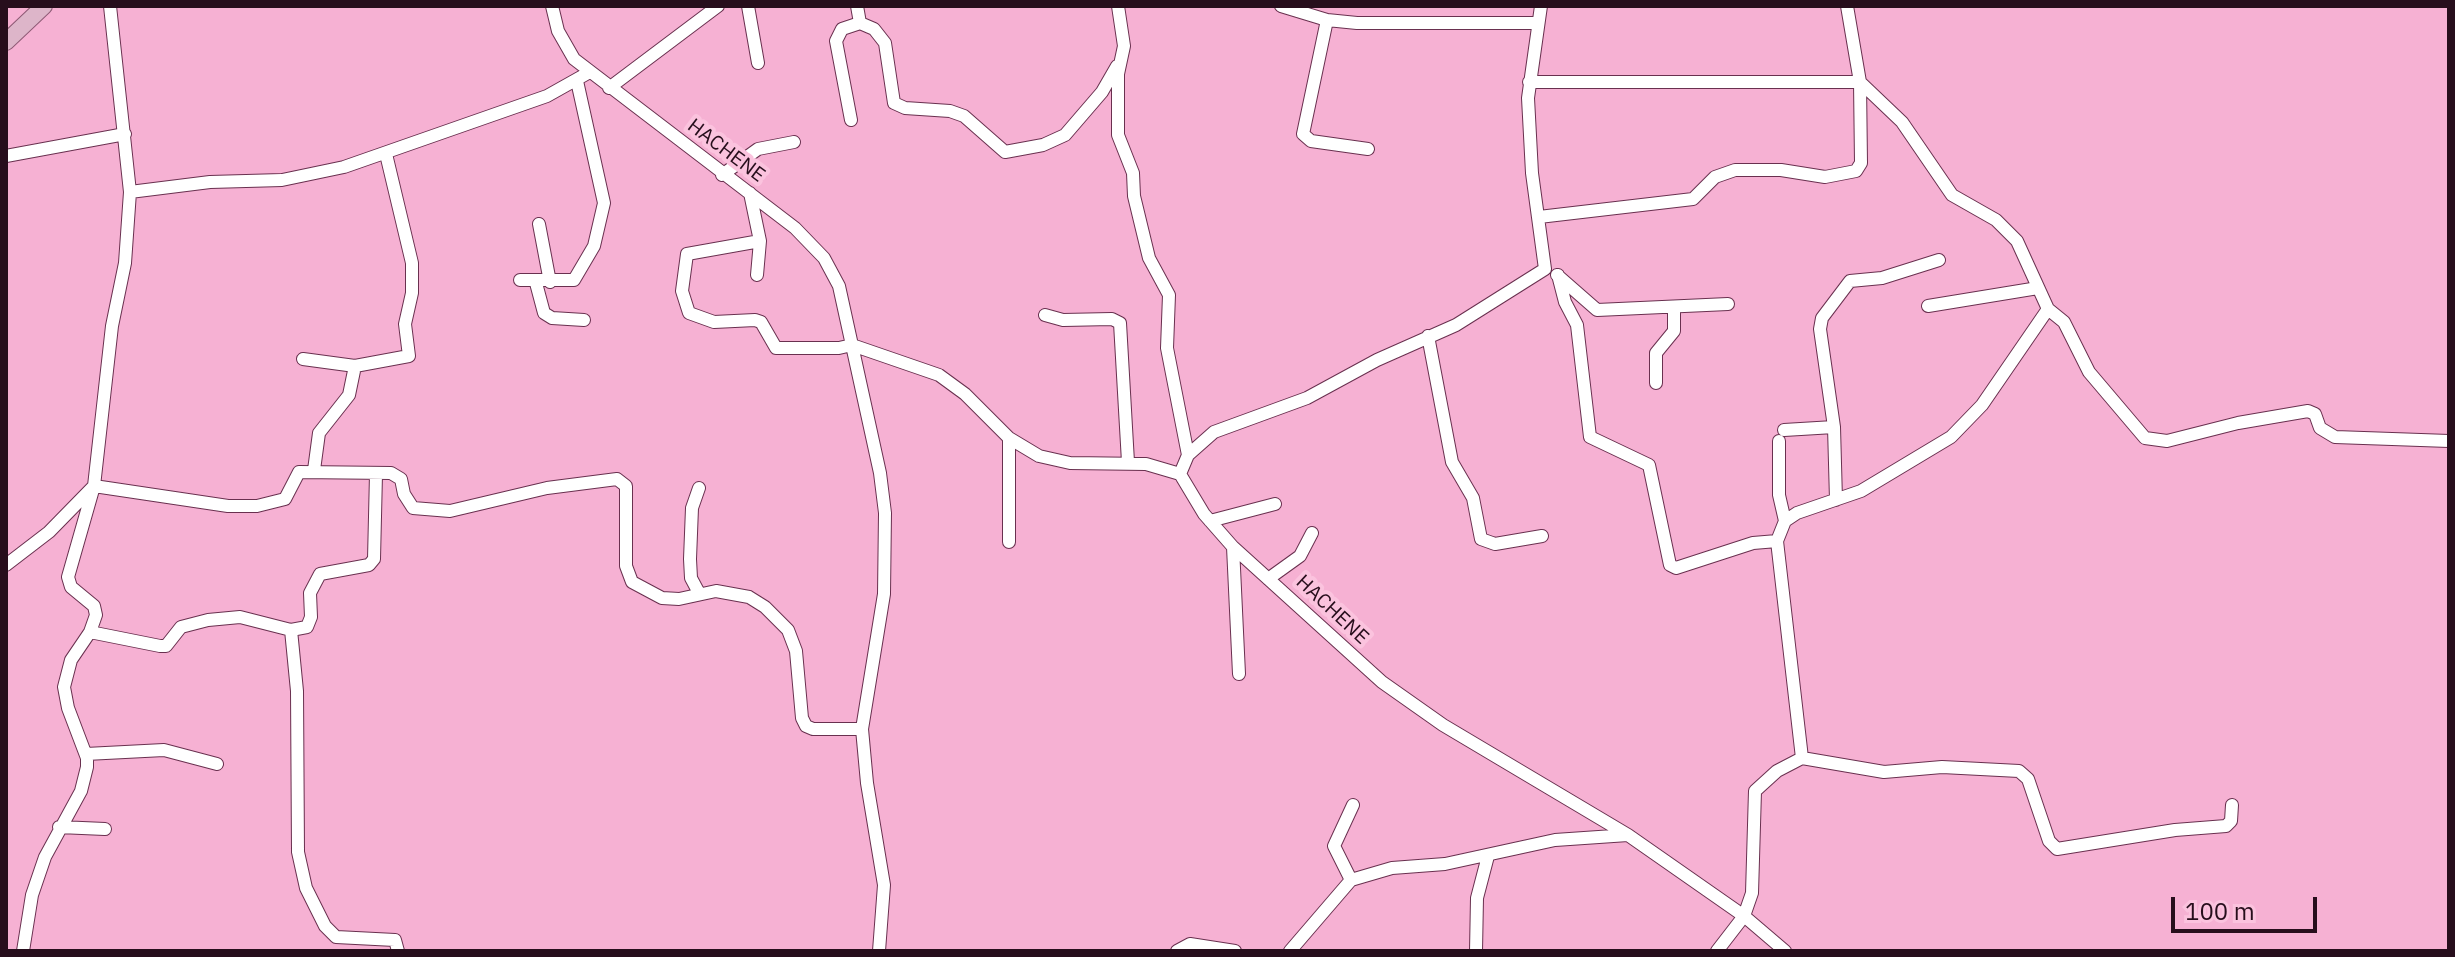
<!DOCTYPE html>
<style>
body{margin:0}
#map{position:relative;width:2455px;height:957px;overflow:hidden;background:#f6b1d3;font-family:"IBM Plex Sans",sans-serif}
canvas{display:block}
.frame{position:absolute;inset:0;border:8px solid #270e1c;pointer-events:none}
.scale{position:absolute;left:2171px;top:897px;width:146px;height:36px;box-sizing:border-box;border:4px solid #270e1c;border-top:0;padding-left:10px;font-size:24px;line-height:28px;white-space:nowrap;color:#270e1c;-webkit-text-stroke:6px #fbc3de;paint-order:stroke}
</style>
<div id="map">
<canvas width="2455" height="957"></canvas>
<div class="frame"></div>
<div class="scale">100 m</div>
</div>
<script>
const context = document.querySelector('canvas').getContext('2d');
context.lineJoin = 'round';
function shape(rows) {
  const path = new Path2D();
  for (const r of rows) {
    path.moveTo(r[0], r[1]);
    for (let i = 2; i < r.length; i += 2) path.lineTo(r[i], r[i + 1]);
  }
  return path;
}
function strokePath(path, color, width, dash) {
  context.strokeStyle = color;
  context.lineWidth = width;
  context.lineCap = dash ? 'butt' : 'round';
  context.setLineDash(dash || []);
  context.stroke(path);
}
function drawText(font, color, halo, rows, align = 'center') {
  context.font = font + ' "IBM Plex Sans",sans-serif';
  context.lineWidth = 8;
  context.setLineDash([]);
  context.textBaseline = 'middle';
  context.strokeStyle = halo;
  context.fillStyle = color;
  for (const [text, x, y, turn = 0] of rows) {
    context.save();
    context.translate(x, y);
    context.rotate((+turn || 0) * Math.PI / 180);
    context.textAlign = isNaN(turn) ? turn : align;
    if (halo) context.strokeText(text, 0, 0);
    context.fillText(text, 0, 0);
    context.restore();
  }
}
const minor = shape([
 [552,6,558,31,574,59,795,228,824,258,839,286,880,473,885,513,884,594,862,729,867,783,884,885,879,951],
 [748,6,758,63],
 [857,6,860,23,874,29,885,43,894,103,905,108,950,111,964,116,1005,152,1043,145,1065,135,1102,92,1117,66],
 [1118,6,1124,46,1118,74,1118,135,1133,173,1134,196,1149,258,1169,295,1167,348,1188,455],
 [1281,6,1327,20,1357,23,1538,23],
 [1327,20,1303,134,1311,141,1368,149],
 [1529,82,1860,82,1902,122,1952,195,1996,220,2017,241,2048,309,2064,322,2089,372,2145,438,2167,441,2238,423,2308,411,2315,414,2320,428,2335,437,2449,441],
 [609,88,718,6],
 [851,120,836,41,842,29,860,23],
 [6,156,125,134],
 [722,175,758,149,794,142],
 [130,192,210,182,282,180,344,167,547,96,588,73],
 [750,193,760,241,757,275],
 [1539,217,1693,199,1715,177,1735,170,1781,170,1825,177,1856,171,1861,163,1860,82,1847,6],
 [539,224,550,282],
 [760,241,687,254,682,291,689,313,714,322,755,320,761,322,776,348,839,348,852,345],
 [1557,275,1597,310,1728,304],
 [1558,275,1565,302,1577,325,1590,437,1649,465,1670,565,1676,568,1753,543,1777,541],
 [520,280,574,280,594,246,604,203,577,81],
 [536,283,544,313,552,318,584,320],
 [1928,306,2038,288],
 [1045,315,1063,320,1112,319,1120,323,1128,462],
 [1428,336,1452,462,1473,498,1481,539,1495,544,1542,536],
 [852,345,939,375,965,394,1009,438,1039,456,1070,463,1146,464,1180,474,1204,514,1233,547,1382,682,1443,725,1628,835,1744,916,1785,951],
 [303,359,355,366,409,356,405,324,412,293,412,263,386,154],
 [1656,383,1656,353,1674,331,1674,308],
 [1784,430,1834,427],
 [1009,438,1009,542],
 [1779,441,1779,495,1785,521],
 [314,470,319,433,349,395,355,366],
 [1180,474,1188,455,1214,432,1307,398,1377,360,1456,325,1545,269,1532,173,1528,98,1541,6],
 [1836,500,1834,427,1820,329,1822,318,1850,281,1882,278,1939,260],
 [1210,521,1275,504],
 [1233,547,1239,674],
 [6,565,49,532,94,486,228,506,257,506,285,499,299,472,391,473,401,479,404,494,413,508,450,511,547,488,617,479,626,486,626,566,632,582,662,598,679,599,716,591,749,597,765,607,788,630,796,651,802,718,806,726,813,729,862,729],
 [1268,579,1300,556,1312,533],
 [699,593,691,578,690,559,692,508,699,488],
 [291,630,297,691,298,852,306,888,325,926,336,937,395,940,398,951],
 [90,632,160,646,166,646,181,627,208,620,240,617,291,630,307,627,311,617,310,593,320,574,369,565,374,559,376,474],
 [86,754,164,750,217,764],
 [1802,758,1884,772,1942,767,2019,771,2028,779,2049,841,2057,849,2175,830,2226,826,2231,821,2232,805],
 [59,827,105,829],
 [1351,880,1334,846,1353,805],
 [23,951,32,895,45,857,81,791,87,767,87,758,68,708,64,687,71,660,90,632,96,615,94,606,71,587,68,577,94,486,112,326,125,263,130,192,110,6],
 [1177,951,1190,944,1235,951],
 [1290,951,1351,880,1392,868,1445,864,1555,840,1628,835],
 [1476,951,1477,898,1488,856],
 [1717,951,1744,916,1752,893,1755,791,1777,771,1802,758,1777,541,1785,521,1797,513,1861,491,1951,437,1982,405,2048,309]
]);
const major = shape([
 [6,42,44,6]
]);
strokePath(minor, '#69304f', 14);
strokePath(major, '#8e5a75', 18);
strokePath(minor, '#fff', 12);
strokePath(major, '#ddb5c9', 16);
drawText('20px', '#270e1c', '#fbc3de', [
 ["HACHENE",726,151,37],
 ["HACHENE",1332,610,43]
]);
</script>
